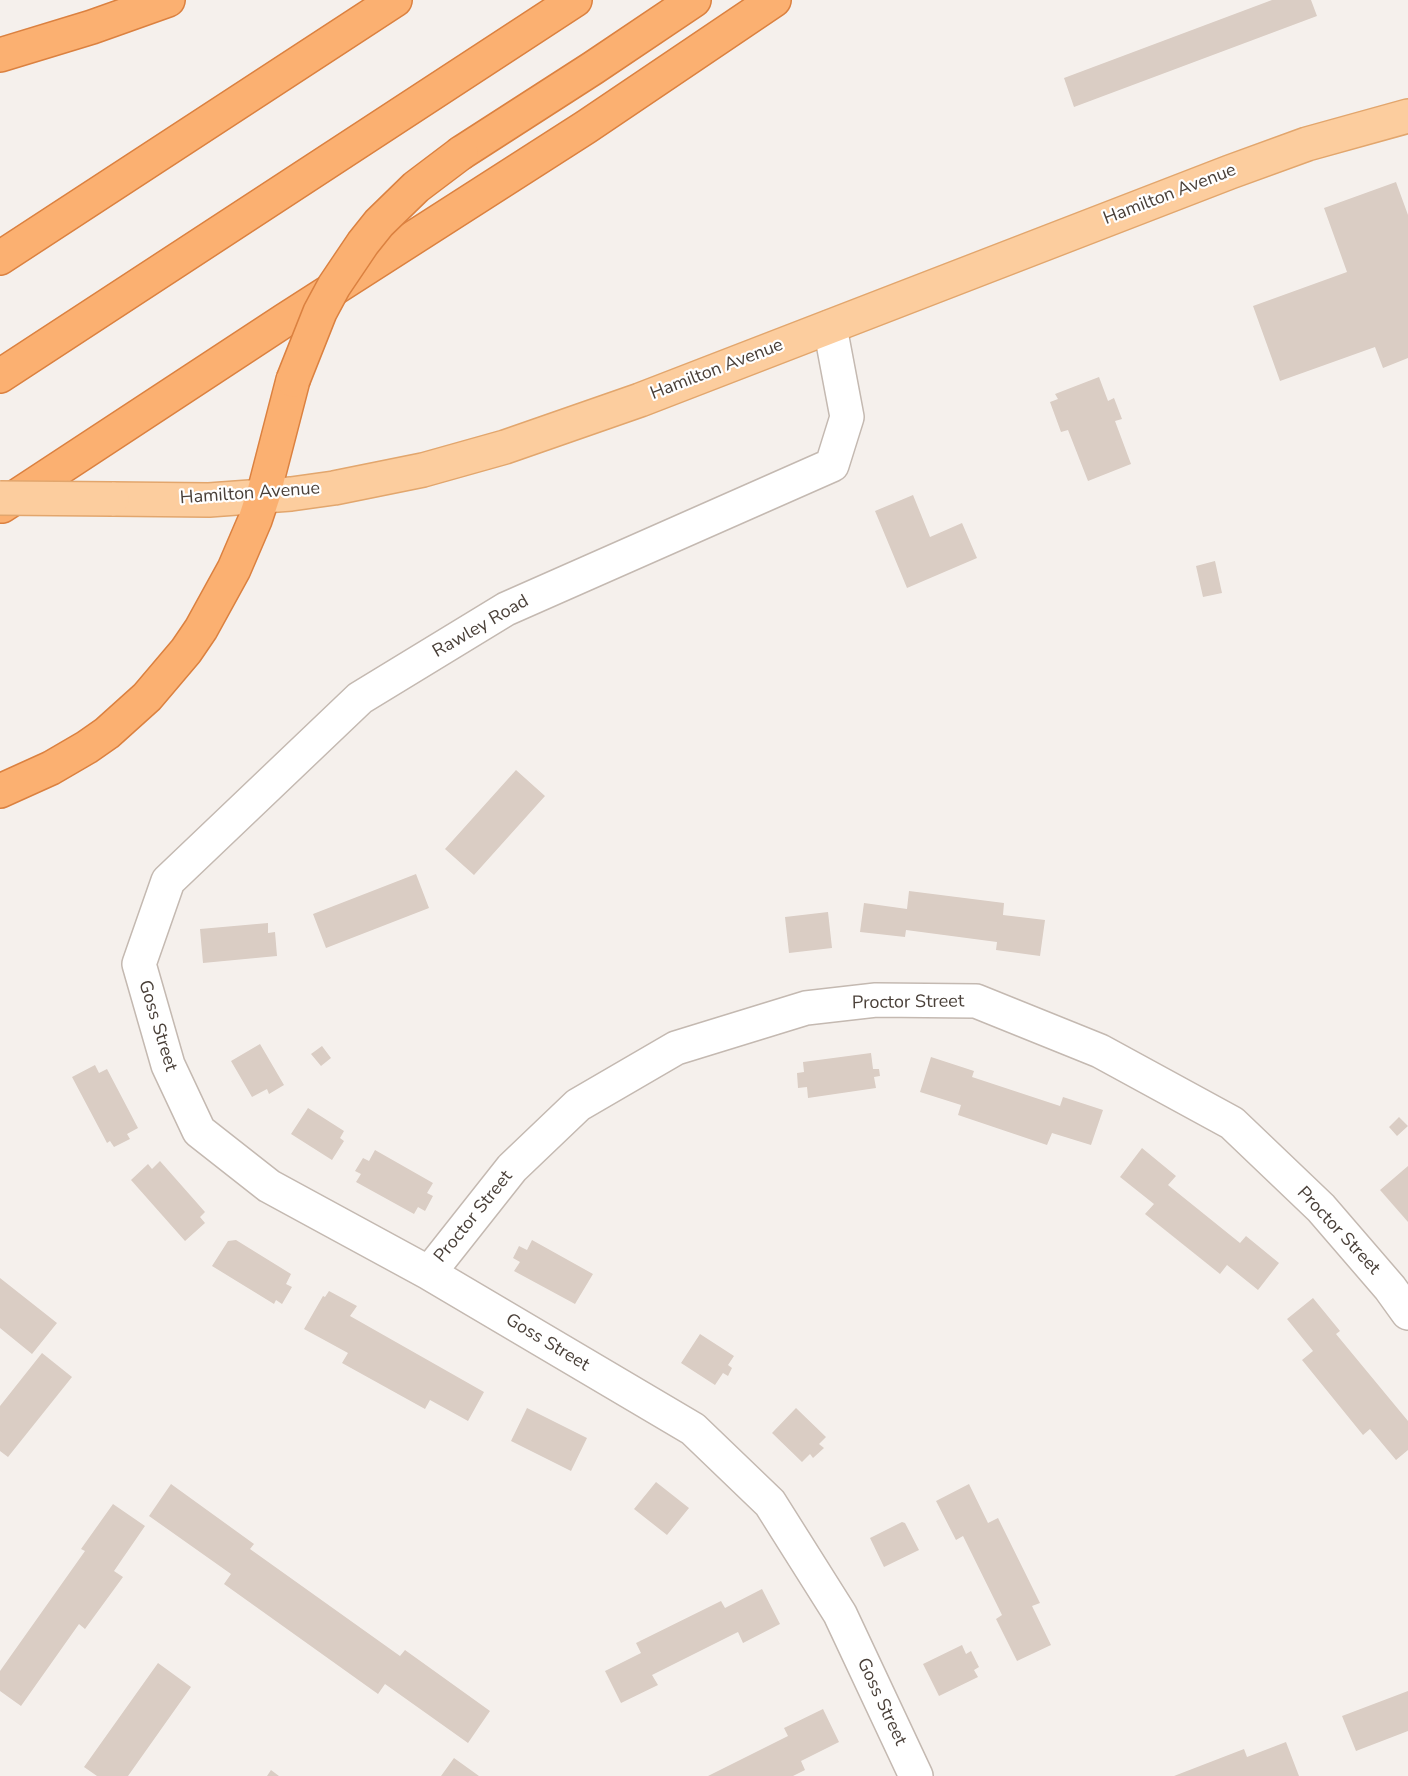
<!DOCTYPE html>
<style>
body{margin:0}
canvas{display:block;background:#f5f0ec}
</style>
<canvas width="1408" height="1776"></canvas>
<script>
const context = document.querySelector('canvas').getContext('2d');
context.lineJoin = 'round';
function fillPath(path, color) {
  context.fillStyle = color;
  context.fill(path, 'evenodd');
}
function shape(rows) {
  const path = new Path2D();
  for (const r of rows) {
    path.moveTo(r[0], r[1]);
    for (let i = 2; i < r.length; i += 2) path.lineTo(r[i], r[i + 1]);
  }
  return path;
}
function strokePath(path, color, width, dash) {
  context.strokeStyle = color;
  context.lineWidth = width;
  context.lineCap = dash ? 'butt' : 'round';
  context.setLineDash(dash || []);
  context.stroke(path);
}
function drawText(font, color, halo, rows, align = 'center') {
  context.font = font + ' "Nunito Sans",sans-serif';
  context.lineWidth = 4.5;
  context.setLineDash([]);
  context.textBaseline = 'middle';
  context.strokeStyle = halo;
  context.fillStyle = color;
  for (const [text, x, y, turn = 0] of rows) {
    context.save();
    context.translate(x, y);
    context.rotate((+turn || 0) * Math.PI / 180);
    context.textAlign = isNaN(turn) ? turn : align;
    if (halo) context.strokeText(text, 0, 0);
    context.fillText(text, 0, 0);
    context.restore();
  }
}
fillPath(shape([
 [1272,0,1311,0,1317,16,1074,107,1064,78],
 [1396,182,1408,215,1408,358,1383,368,1375,347,1280,381,1253,306,1347,272,1324,208],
 [1099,377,1108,401,1114,398,1122,419,1115,421,1131,464,1088,481,1068,430,1061,432,1050,402,1058,399,1055,394],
 [913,495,930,537,962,523,977,558,907,588,875,511],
 [1215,561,1222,593,1203,597,1196,566],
 [516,770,545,796,474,875,445,849],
 [416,874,429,908,326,948,313,914],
 [909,891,1004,903,1003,915,1045,920,1040,956,996,950,997,942,906,930,905,937,860,932,864,903,907,909],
 [828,912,832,948,789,953,785,917],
 [268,923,268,933,275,932,277,956,203,963,200,929],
 [260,1044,284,1085,269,1094,267,1089,252,1097,231,1061],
 [322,1046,331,1058,321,1066,311,1054],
 [871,1053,873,1069,879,1069,880,1076,874,1077,876,1088,808,1098,807,1087,798,1088,797,1073,804,1072,803,1062],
 [931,1057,974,1071,972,1077,1060,1106,1063,1097,1103,1110,1091,1145,1052,1133,1047,1145,958,1115,961,1105,920,1092],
 [95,1065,99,1073,107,1069,138,1128,127,1134,130,1139,114,1147,110,1141,107,1143,72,1077],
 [308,1108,344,1131,340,1138,344,1141,332,1160,291,1134],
 [1399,1117,1408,1126,1397,1136,1389,1127],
 [1142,1148,1176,1176,1168,1185,1240,1243,1246,1236,1279,1263,1258,1290,1227,1265,1220,1274,1145,1214,1154,1204,1120,1177],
 [375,1150,433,1183,427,1193,433,1196,425,1211,418,1207,414,1214,356,1182,361,1174,355,1171,363,1158,369,1161],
 [160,1161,205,1212,200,1217,205,1223,185,1241,131,1180,148,1164,152,1169],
 [1408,1166,1408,1222,1380,1190],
 [236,1240,291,1274,286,1284,292,1287,282,1304,276,1300,274,1304,212,1266,228,1241],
 [532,1240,593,1274,575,1304,514,1271,520,1262,513,1258,519,1246,527,1250],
 [0,1278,57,1323,32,1354,0,1328],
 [329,1291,357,1306,350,1316,484,1392,468,1421,430,1400,425,1409,342,1363,348,1353,304,1329,323,1296,325,1297],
 [1313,1298,1340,1331,1336,1334,1408,1421,1408,1450,1396,1460,1370,1429,1363,1435,1302,1360,1313,1351,1287,1319],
 [700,1334,734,1356,728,1365,732,1368,728,1376,723,1373,715,1385,681,1363],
 [42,1353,72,1377,8,1457,0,1451,0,1406],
 [527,1408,587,1438,571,1471,511,1441],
 [796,1408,826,1437,819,1444,824,1448,813,1458,810,1454,802,1462,772,1433],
 [656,1482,689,1508,667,1535,634,1509],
 [171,1484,254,1544,250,1549,400,1656,405,1650,490,1711,468,1743,385,1684,378,1694,224,1584,231,1574,149,1516],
 [969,1484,988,1523,998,1518,1040,1603,1032,1606,1051,1645,1017,1661,996,1619,1002,1615,963,1536,956,1540,936,1501],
 [113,1504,145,1526,114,1571,123,1577,85,1629,79,1624,21,1706,0,1691,0,1671,85,1551,81,1549],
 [902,1522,905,1523,919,1550,884,1567,870,1538],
 [762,1589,780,1624,743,1643,738,1632,652,1675,658,1685,621,1703,605,1671,641,1653,636,1643,721,1601,725,1608],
 [962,1645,966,1654,971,1651,979,1667,974,1670,978,1677,939,1696,923,1664],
 [158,1663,191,1687,128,1776,97,1776,84,1767],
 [1408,1691,1408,1731,1356,1751,1342,1716],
 [823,1709,839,1742,801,1761,805,1770,793,1776,708,1776,788,1736,784,1728],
 [1286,1742,1299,1776,1174,1776,1244,1749,1247,1757],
 [454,1758,479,1776,441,1776],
 [271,1770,279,1776,267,1776]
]), '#dacdc4');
const minor = shape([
 [830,327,847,417,832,465,506,609,360,698,168,881,139,964,168,1065,199,1131,269,1186,429,1273,693,1429,770,1503,840,1614,916,1776],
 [429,1273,512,1168,578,1105,676,1048,806,1008,876,1000,976,1001,1100,1051,1232,1123,1321,1208,1390,1288,1408,1313]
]);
const major = shape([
 [112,499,209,500,291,494,334,488,423,470,505,447,640,400,1230,172,1307,144,1408,116]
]);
const highway = shape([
 [0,55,92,27,168,0],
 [461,153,593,68,694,0],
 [0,258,395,0],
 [0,376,575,0],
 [2,506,285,320,586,127,774,0],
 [0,791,51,768,87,747,107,733,147,697,186,651,201,629,234,569,255,520,263,496,293,380]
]);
strokePath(minor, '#c4b9b1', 36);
strokePath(major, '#e2a66d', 36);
strokePath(highway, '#db8140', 36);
strokePath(minor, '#fff', 33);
strokePath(major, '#fccd9e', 33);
strokePath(highway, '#fbb071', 33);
const majorBridge = shape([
 [0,498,112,499]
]);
const highwayBridge = shape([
 [293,380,320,312,334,286,363,243,379,223,416,187,461,153]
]);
strokePath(majorBridge, '#e2a66d', 36, []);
strokePath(highwayBridge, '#db8140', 36, []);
strokePath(majorBridge, '#fccd9e', 33);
strokePath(highwayBridge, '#fbb071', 33);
drawText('18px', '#4a4039', '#fff', [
 ["Hamilton Avenue",1170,195,-21],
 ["Hamilton Avenue",717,370,-21],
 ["Hamilton Avenue",250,494,-4],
 ["Rawley Road",481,627,-30],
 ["Proctor Street",908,1003,-1],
 ["Goss Street",157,1026,73],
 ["Proctor Street",474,1217,-51],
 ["Proctor Street",1338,1231,47],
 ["Goss Street",547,1343,31],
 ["Goss Street",881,1702,65]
]);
</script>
